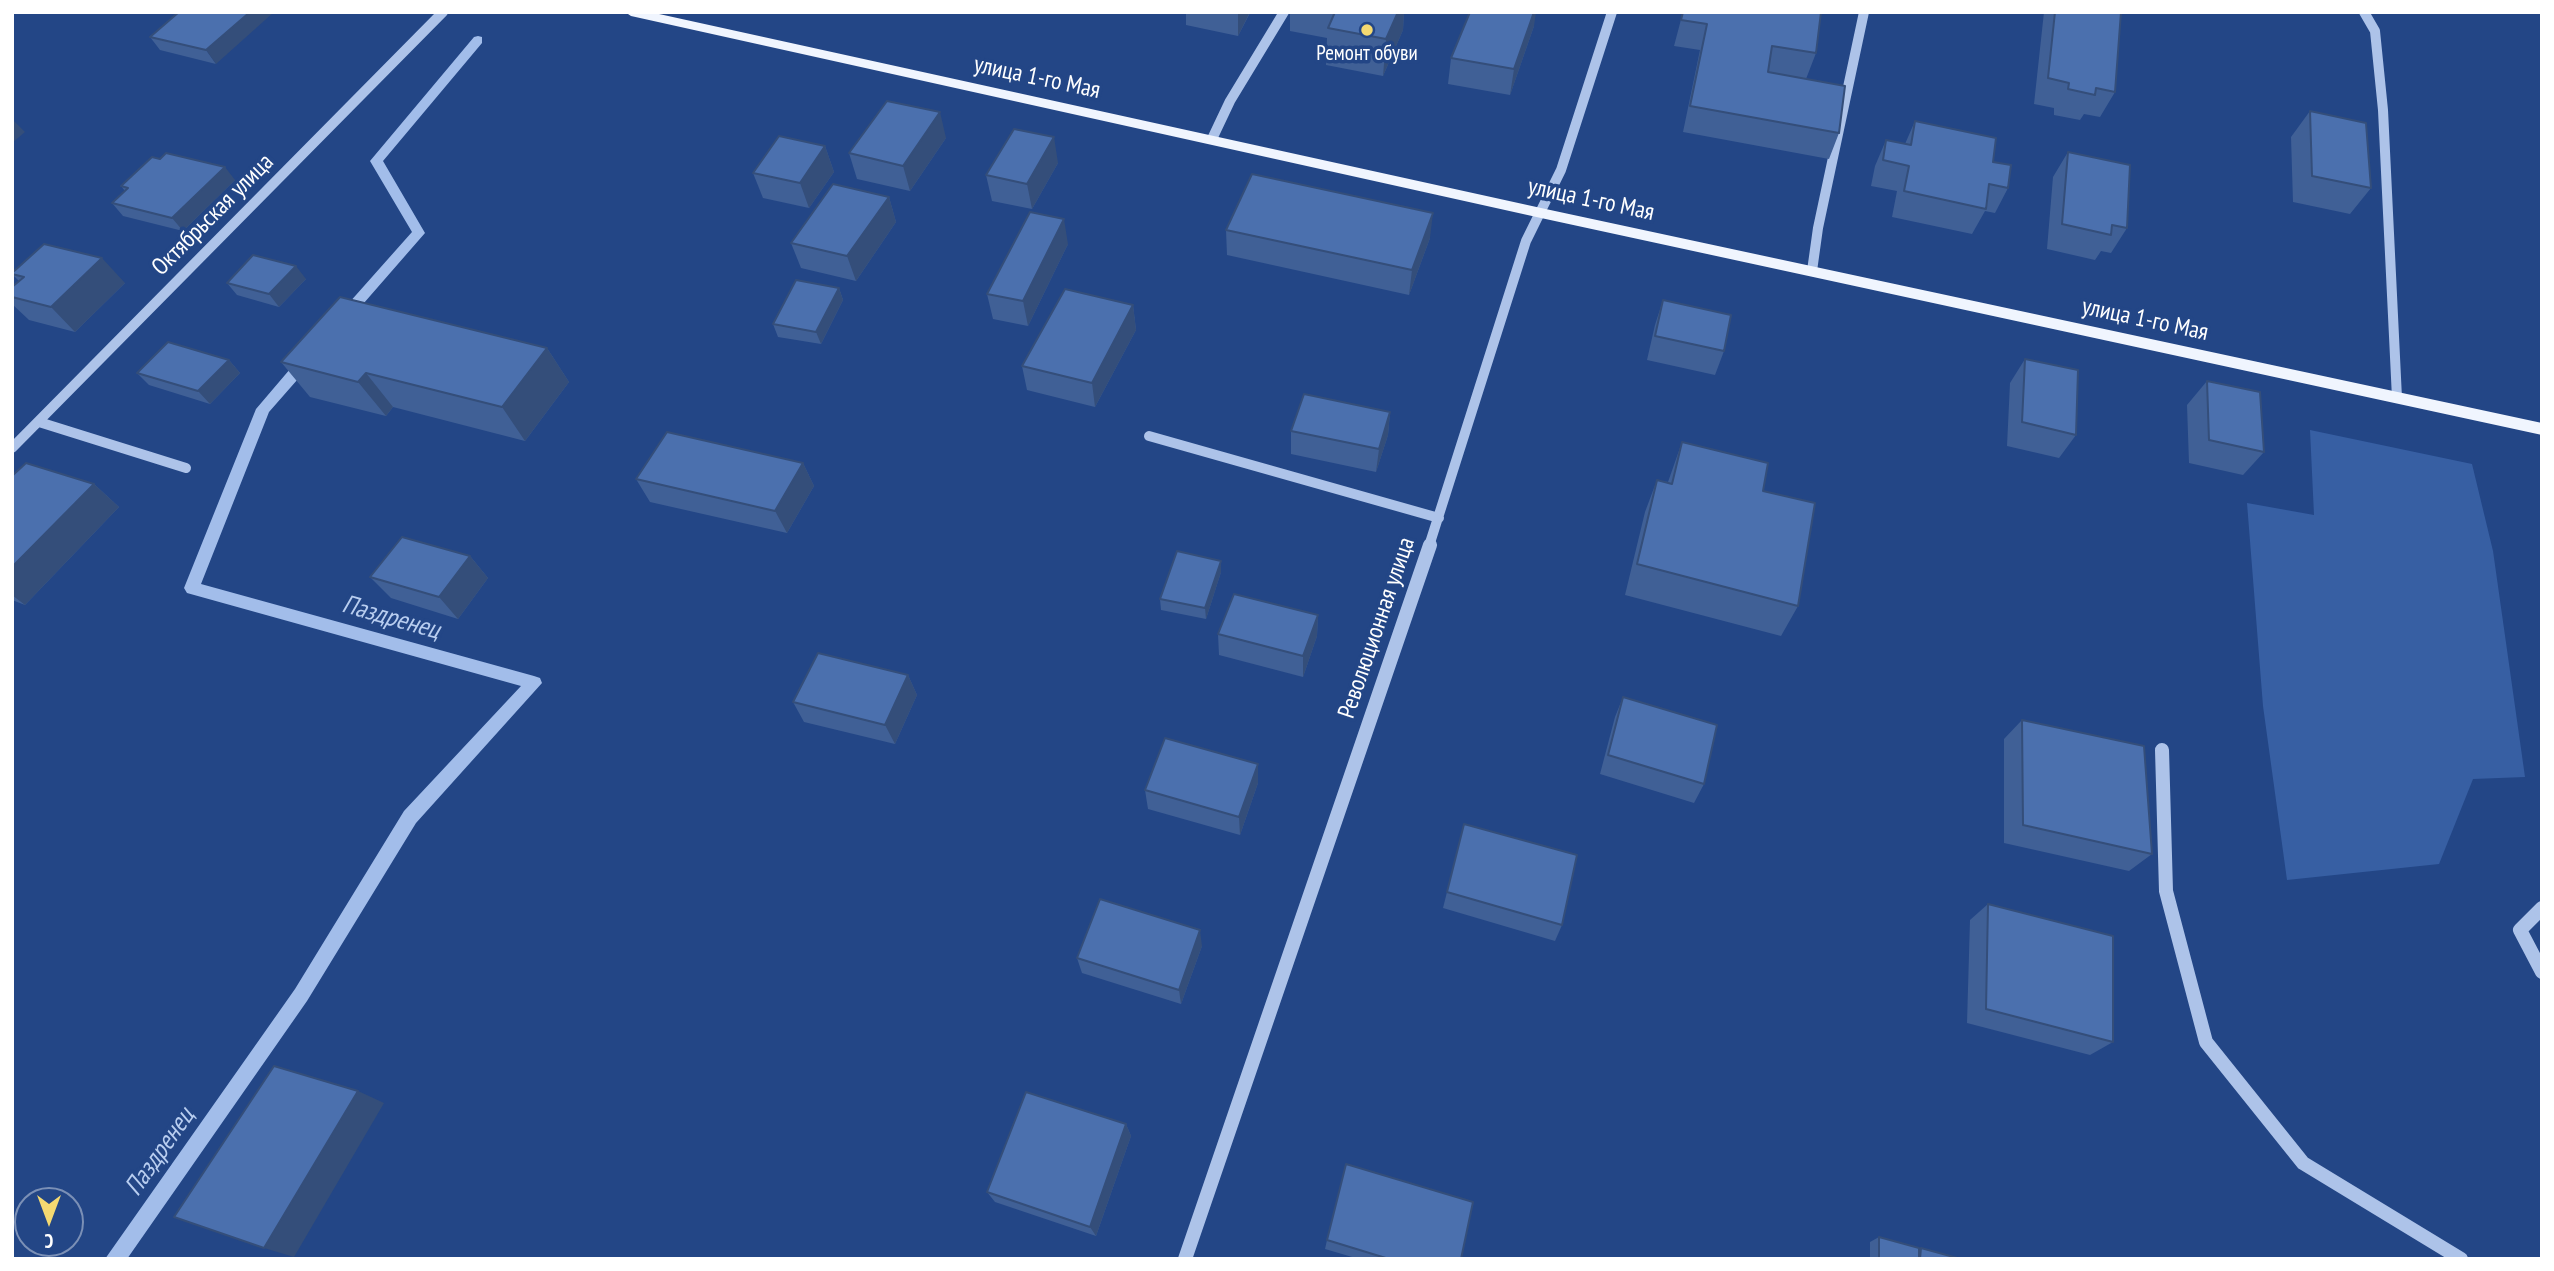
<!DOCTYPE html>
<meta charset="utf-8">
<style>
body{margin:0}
#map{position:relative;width:2554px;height:1271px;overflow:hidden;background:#234686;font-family:"PT Sans Narrow",sans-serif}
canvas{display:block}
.frame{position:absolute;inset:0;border:14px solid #fff;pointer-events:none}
.north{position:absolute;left:14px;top:1187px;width:70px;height:70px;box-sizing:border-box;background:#234686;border:2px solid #7b90b6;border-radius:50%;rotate:180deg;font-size:19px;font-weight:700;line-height:28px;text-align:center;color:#fff}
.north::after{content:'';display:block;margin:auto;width:24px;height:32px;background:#f4d971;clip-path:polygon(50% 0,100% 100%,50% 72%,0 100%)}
</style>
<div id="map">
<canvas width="2554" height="1271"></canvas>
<div class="frame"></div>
<div class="north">С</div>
</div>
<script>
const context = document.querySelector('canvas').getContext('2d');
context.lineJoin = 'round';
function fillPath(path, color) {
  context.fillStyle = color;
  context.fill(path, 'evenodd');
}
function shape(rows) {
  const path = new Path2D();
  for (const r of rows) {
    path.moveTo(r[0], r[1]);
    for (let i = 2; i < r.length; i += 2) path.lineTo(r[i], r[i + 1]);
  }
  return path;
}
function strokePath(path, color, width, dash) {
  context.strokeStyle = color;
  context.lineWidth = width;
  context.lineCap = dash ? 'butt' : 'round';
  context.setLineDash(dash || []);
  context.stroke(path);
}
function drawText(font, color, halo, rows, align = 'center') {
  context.font = font + ' "PT Sans Narrow",sans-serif';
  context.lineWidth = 7;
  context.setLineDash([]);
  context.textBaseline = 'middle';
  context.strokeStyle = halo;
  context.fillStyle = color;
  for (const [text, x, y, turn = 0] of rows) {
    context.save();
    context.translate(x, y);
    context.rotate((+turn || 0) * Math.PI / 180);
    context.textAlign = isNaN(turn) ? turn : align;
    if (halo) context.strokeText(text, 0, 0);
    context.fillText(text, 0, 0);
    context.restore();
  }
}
fillPath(shape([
 [2310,430,2472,464,2493,551,2525,777,2473,779,2439,864,2287,880,2263,706,2247,503,2314,515]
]), '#375fa3');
fillPath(shape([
 [478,36,482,37,482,43,383,161,425,233,350,319,340,319,338,316,340,313,412,232,370,161,474,37,478,36],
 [307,354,312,355,314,359,312,363,269,412,201,584,534,676,540,678,542,683,416,823,307,1001,127,1259,105,1259,295,989,404,811,521,686,187,593,184,588,256,409,302,355,307,354]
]), '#a2bdea');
strokePath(shape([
 [2364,12,2375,31,2383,110,2397,398],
 [1212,139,1230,101,1284,12],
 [1812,271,1818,228,1864,12],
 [39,422,186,468],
 [1149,436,1439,518],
 [12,448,443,12],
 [1429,546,1526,241,1561,170,1612,12]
]), '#adc3e9', 10);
strokePath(shape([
 [2162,750,2166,891,2206,1042,2303,1163,2461,1259],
 [2542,908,2520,930,2542,972],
 [1185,1259,1430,545]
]), '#adc3e9', 14);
fillPath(shape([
 [625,12,650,12,1541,208,2542,423,2542,435,1541,218,631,16,625,12]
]), '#f0f5fe');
fillPath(shape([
 [179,12,216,64,160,50,150,37],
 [1186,12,1250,12,1250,13,1238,36,1186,25],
 [1290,12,1404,12,1403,30,1383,76,1326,65,1327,38,1290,31],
 [1683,12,1816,53,1806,79,1839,133,1829,159,1683,132,1700,50,1674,46],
 [2044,12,2121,12,2115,92,2100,117,2084,114,2080,120,2054,115,2054,108,2034,104],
 [1534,26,1510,95,1448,84,1451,58],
 [2310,111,2371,188,2350,214,2293,202,2291,137],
 [1915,121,1993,162,2008,188,1995,213,1985,211,1972,234,1892,217,1897,191,1871,186,1875,166,1886,140,1905,144],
 [946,138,910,191,857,179,849,153],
 [825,146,834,172,809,208,763,198,753,173],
 [2068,152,2127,228,2111,253,2101,251,2095,260,2047,249,2053,177],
 [1058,163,1032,209,992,201,986,175],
 [235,180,183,231,123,216,112,203,125,191,121,186],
 [889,197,896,222,856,281,801,268,791,243],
 [1226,230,1430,238,1409,295,1227,255],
 [1068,244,1028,326,993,319,987,294],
 [12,273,125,283,75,332,29,320,12,304,12,287,19,281,12,274],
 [306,279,279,307,237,295,227,283],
 [839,288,843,300,821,344,778,337,773,324],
 [1663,300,1724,351,1715,375,1647,360,1655,325],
 [1133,305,1136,330,1095,407,1027,390,1022,366],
 [547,348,569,382,525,441,393,407,386,416,310,397,281,362],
 [2025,359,2076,435,2059,458,2007,446,2010,383],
 [229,360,240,373,210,404,149,385,137,373],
 [2207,381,2264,452,2243,475,2189,463,2187,405],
 [1390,412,1388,435,1376,472,1291,454,1291,431],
 [1682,442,1763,491,1798,606,1781,636,1625,595,1645,512,1657,480,1668,482],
 [803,463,814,486,787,533,650,502,636,479],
 [12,476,94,484,119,507,25,605,12,600],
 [470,556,488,578,458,619,391,598,370,577],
 [1221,561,1221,572,1206,619,1161,610,1160,599],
 [1318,615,1317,636,1303,677,1219,655,1218,634],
 [908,675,917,695,895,744,804,722,793,702],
 [1623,697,1704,784,1694,803,1600,774,1615,717],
 [2022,720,2152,854,2129,871,2004,843,2004,739],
 [1258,783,1240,835,1148,809,1145,790],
 [1464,824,1562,925,1555,941,1443,908],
 [1988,904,2113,1042,2090,1055,1967,1023,1970,920],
 [1202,946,1181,1004,1082,973,1077,958],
 [1126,1124,1131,1136,1096,1236,995,1202,987,1192],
 [1879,1237,1919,1248,1921,1248,1961,1259,1870,1259,1870,1242],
 [1327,1240,1461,1259,1359,1259,1325,1249]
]), '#406096');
fillPath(shape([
 [250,12,274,12,216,64,206,50],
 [1238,12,1250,12,1238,36],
 [1398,12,1404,12,1403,30,1383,76,1386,39],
 [1534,12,1536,12,1534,26,1510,95,1514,69],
 [940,112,946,138,910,191,903,166],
 [12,119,25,132,12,143],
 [1054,137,1058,163,1032,209,1027,184],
 [825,146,834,172,809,208,800,183],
 [225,167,235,180,183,231,172,218],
 [889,197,896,222,856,281,847,256],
 [1433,213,1430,238,1409,295,1412,270],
 [1064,219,1068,244,1028,326,1023,301],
 [102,258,125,283,75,332,51,307],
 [296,266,306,279,279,307,269,294],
 [839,288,843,300,821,344,816,332],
 [1133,305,1136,330,1095,407,1092,383],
 [547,348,569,382,525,441,502,407],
 [229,360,240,373,210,404,198,391],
 [366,373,393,407,386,416,358,382],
 [1390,412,1388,435,1376,472,1379,449],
 [803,463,814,486,787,533,775,511],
 [94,484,119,507,25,605,12,595,12,567],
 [470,556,488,578,458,619,439,597],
 [1221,561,1221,572,1206,619,1205,608],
 [1318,615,1317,636,1303,677,1303,656],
 [908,675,917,695,895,744,885,725],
 [1258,764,1258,783,1240,835,1239,817],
 [1200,930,1202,946,1181,1004,1179,990],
 [358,1091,384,1103,294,1257,264,1248],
 [1126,1124,1131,1136,1096,1236,1090,1227]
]), '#344e7a');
const building = shape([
 [179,12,250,12,206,50,150,37,179,12],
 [1335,12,1398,12,1386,39,1328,28,1335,12],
 [1470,12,1534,12,1514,69,1451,58,1470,12],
 [1683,12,1821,12,1816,53,1772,46,1768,72,1845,86,1839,133,1690,106,1707,24,1681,20,1683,12],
 [2055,12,2121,12,2115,92,2096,88,2095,95,2068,89,2069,83,2048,78,2055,12],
 [887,101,940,112,903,166,849,153,887,101],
 [2310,111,2366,123,2371,188,2312,176,2310,111],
 [1915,121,1996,138,1993,162,2011,165,2008,188,1989,184,1986,209,1904,191,1909,166,1883,160,1886,140,1911,145,1915,121],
 [1014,129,1054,137,1027,184,986,175,1014,129],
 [779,136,825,146,800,183,753,173,779,136],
 [2068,152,2130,165,2127,228,2112,225,2111,235,2062,224,2068,152],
 [166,153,225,167,172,218,112,203,128,188,121,186,152,157,160,159,166,153],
 [1252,174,1433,213,1412,270,1226,230,1252,174],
 [833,184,889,197,847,256,791,243,833,184],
 [1030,212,1064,219,1023,301,987,294,1030,212],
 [44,244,102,258,51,307,12,297,12,287,24,277,12,274,12,273,44,244],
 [253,255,296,266,269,294,227,283,253,255],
 [796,280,839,288,816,332,773,324,796,280],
 [1065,289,1133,305,1092,383,1022,366,1065,289],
 [340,297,547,348,502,407,366,373,358,382,281,362,340,297],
 [1663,300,1731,315,1724,351,1655,336,1663,300],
 [168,342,229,360,198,391,137,373,168,342],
 [2025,359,2078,370,2076,435,2022,422,2025,359],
 [2207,381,2260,392,2264,452,2209,440,2207,381],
 [1304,394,1390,412,1379,449,1291,431,1304,394],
 [667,432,803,463,775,511,636,479,667,432],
 [1682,442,1768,463,1763,491,1815,503,1798,606,1637,564,1657,480,1672,484,1682,442],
 [26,463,94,484,12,567,12,476,26,463],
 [402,537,470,556,439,597,370,577,402,537],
 [1177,551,1221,561,1205,608,1160,599,1177,551],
 [1234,594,1318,615,1303,656,1218,634,1234,594],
 [818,653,908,675,885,725,793,702,818,653],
 [1623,697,1717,725,1704,784,1608,755,1623,697],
 [2022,720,2144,746,2152,854,2023,825,2022,720],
 [1165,738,1258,764,1239,817,1145,790,1165,738],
 [1464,824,1577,855,1562,925,1447,892,1464,824],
 [1100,899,1200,930,1179,990,1077,958,1100,899],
 [1988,904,2113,936,2113,1042,1986,1009,1988,904],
 [274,1066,358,1091,264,1248,174,1217,274,1066],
 [1026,1092,1126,1124,1090,1227,987,1192,1026,1092],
 [1346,1164,1473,1202,1461,1259,1389,1259,1327,1240,1346,1164],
 [1879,1237,1919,1248,1919,1259,1879,1259,1879,1237],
 [1921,1248,1961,1259,1920,1259,1921,1248]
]);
fillPath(building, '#4b70ae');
strokePath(building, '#344e7a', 2);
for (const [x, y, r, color] of [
 [1367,30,7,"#f4d971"]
]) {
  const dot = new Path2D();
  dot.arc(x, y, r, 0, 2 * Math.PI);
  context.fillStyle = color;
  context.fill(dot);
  strokePath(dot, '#234686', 2.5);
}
drawText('21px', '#fff', '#234686', [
 ["Ремонт обуви",1367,54]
]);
drawText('24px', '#fff', '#234686', [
 ["улица 1-го Мая",1037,78,12],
 ["улица 1-го Мая",1591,200,12],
 ["Октябрьская улица",213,215,-45],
 ["улица 1-го Мая",2145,320,12],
 ["Революционная улица",1377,628,-71]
]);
drawText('italic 26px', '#b9cef0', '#234686', [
 ["Паздренец",391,618,16],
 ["Паздренец",160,1152,-55]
]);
</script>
